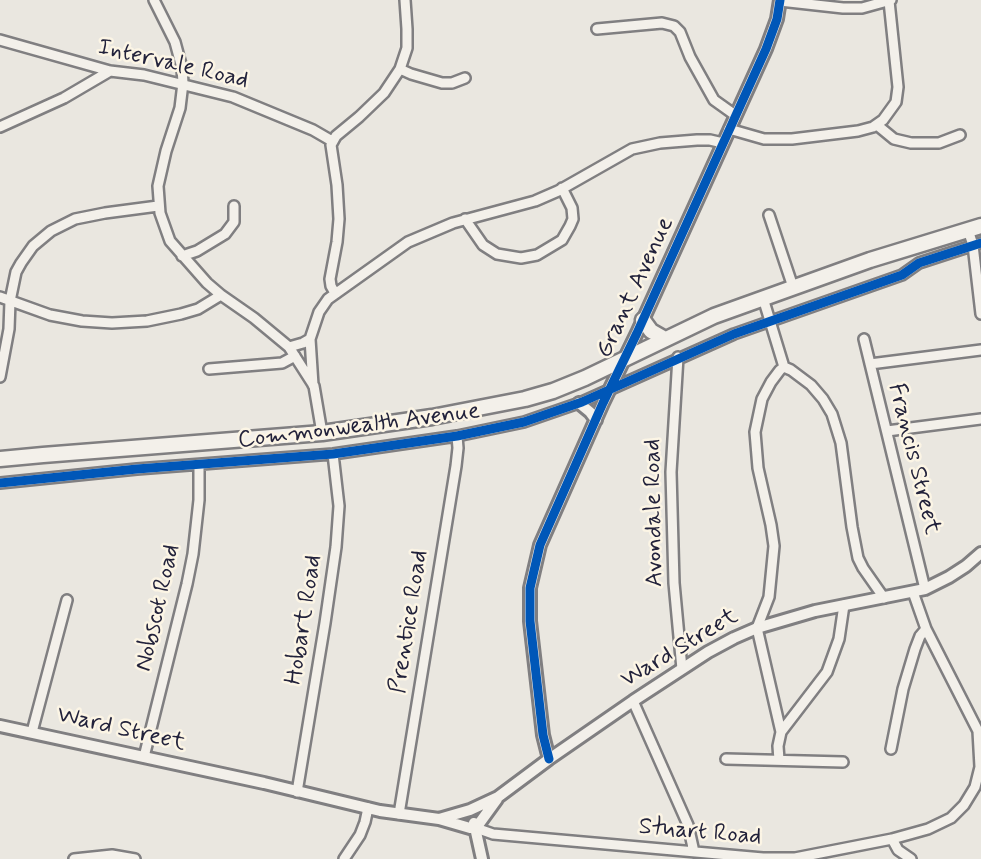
<!DOCTYPE html>
<style>
body{margin:0}
canvas{display:block;background:#eae7e0}
</style>
<canvas width="981" height="859"></canvas>
<script>
const context = document.querySelector('canvas').getContext('2d');
context.lineJoin = 'round';
function shape(rows) {
  const path = new Path2D();
  for (const r of rows) {
    path.moveTo(r[0], r[1]);
    for (let i = 2; i < r.length; i += 2) path.lineTo(r[i], r[i + 1]);
  }
  return path;
}
function strokePath(path, color, width, dash) {
  context.strokeStyle = color;
  context.lineWidth = width;
  context.lineCap = dash ? 'butt' : 'round';
  context.setLineDash(dash || []);
  context.stroke(path);
}
function drawText(font, color, halo, rows, align = 'center') {
  context.font = font + ' Mynerve,sans-serif';
  context.lineWidth = 5;
  context.setLineDash([]);
  context.textBaseline = 'middle';
  context.strokeStyle = halo;
  context.fillStyle = color;
  for (const [text, x, y, turn = 0] of rows) {
    context.save();
    context.translate(x, y);
    context.rotate((+turn || 0) * Math.PI / 180);
    context.textAlign = isNaN(turn) ? turn : align;
    if (halo) context.strokeText(text, 0, 0);
    context.fillText(text, 0, 0);
    context.restore();
  }
}
const minor = shape([
 [154,0,175,42,182,68,183,83,180,108,166,151,158,186,160,213,170,241,207,283,221,295,254,318,289,347,314,386,322,433],
 [780,1,843,8,862,8,891,0],
 [597,29,662,23,674,26,680,32,690,57,714,100,735,115],
 [0,40,110,71,144,75,233,97,313,130,332,141],
 [400,69,411,74,442,83,452,83,465,78],
 [877,125,894,139,911,143,939,143,960,135],
 [0,127,64,98,110,71],
 [729,129,764,139,792,139,858,131,873,127,883,120,896,102,898,87,889,1],
 [769,215,793,287],
 [465,219,483,245,497,254,521,258,537,255,562,240,570,226,573,219,572,208,562,188],
 [968,230,973,245,981,314],
 [182,256,197,251,225,234,234,222,234,206],
 [335,293,331,286,330,279,337,242,339,219,337,185,331,145,336,136,359,117,384,93,400,69,407,48,407,29,405,0],
 [0,297,50,315,82,321,112,323,147,321,181,314,198,309,221,295],
 [763,298,784,367,791,370,811,385,823,399,832,414,841,443,852,527,858,558,863,568,884,598],
 [310,339,313,385],
 [864,339,925,589],
 [289,347,303,343,310,339,319,312,328,299,408,242,453,223,535,201,558,191,632,149,660,143,697,140,710,140,723,143],
 [678,357,671,472,674,583,682,669],
 [870,364,981,350],
 [209,369,282,363,295,356],
 [0,377,9,329,10,301,16,272,21,263,33,246,51,231,75,219,105,213,158,206],
 [887,431,981,419],
 [0,483,137,469,333,454,457,436,524,422,582,402,734,334,902,275,919,263,981,243],
 [633,701,688,825,694,852],
 [32,732,67,600],
 [781,732,827,672,839,639,844,605],
 [891,749,903,689,915,649,920,636,926,629],
 [144,757,187,584,193,554,199,500,199,465],
 [726,759,843,762],
 [779,760,778,746,781,732,757,628,769,597,774,546,771,525,758,468,755,432,762,399,771,382,780,370,784,367],
 [297,792,325,623,336,547,339,506,333,454],
 [399,814,456,466,458,448,457,436],
 [476,828,493,834,763,858,795,858,892,839,898,850,911,859],
 [892,839,928,829,951,818,964,805,975,787,980,767,978,731,926,629,913,592],
 [74,859,112,855,135,859],
 [344,859,360,835,365,822,368,808]
]);
const tertiary = shape([
 [579,403,590,412,596,420],
 [0,726,264,783,380,811,439,819,470,828,476,828,497,799],
 [549,759,543,735,530,621,530,588,540,545,603,403,637,333,766,49,777,19,780,0],
 [439,819,470,810,498,797,549,759,633,701,708,652,734,638,757,628,815,611,925,589,949,577,966,566,981,553],
 [474,823,482,859]
]);
const primary = shape([
 [643,320,651,331,665,339],
 [0,459,43,455,322,433,432,417,525,399,553,391,585,378,714,316,870,260,981,226]
]);
strokePath(minor, '#807f81', 14);
strokePath(tertiary, '#807f81', 16);
strokePath(primary, '#807f81', 19);
strokePath(minor, '#f3f0ea', 9);
strokePath(tertiary, '#f3f0ea', 10);
strokePath(primary, '#f3f0ea', 14);
strokePath(shape([
 [0,483,137,469,333,454,457,436,524,422,582,402,734,334,902,275,919,263,981,243],
 [549,759,543,735,530,621,530,588,540,545,603,403,637,333,766,49,777,19,780,0]
]), '#0057b8', 9);
drawText('24px', '#22223b', '#fcf5e5', [
 ["Intervale Road",173,65,13],
 ["Grant Avenue",636,288,-65],
 ["Commonwealth Avenue",359,427,-7],
 ["Francis Street",913,459,76],
 ["Avondale Road",655,513,-91],
 ["Nobscot Road",159,608,-77],
 ["Hobart Road",305,620,-81],
 ["Prentice Road",410,622,-81],
 ["Ward Street",680,649,-31],
 ["Ward Street",121,730,13],
 ["Stuart Road",700,833,5]
]);
</script>
